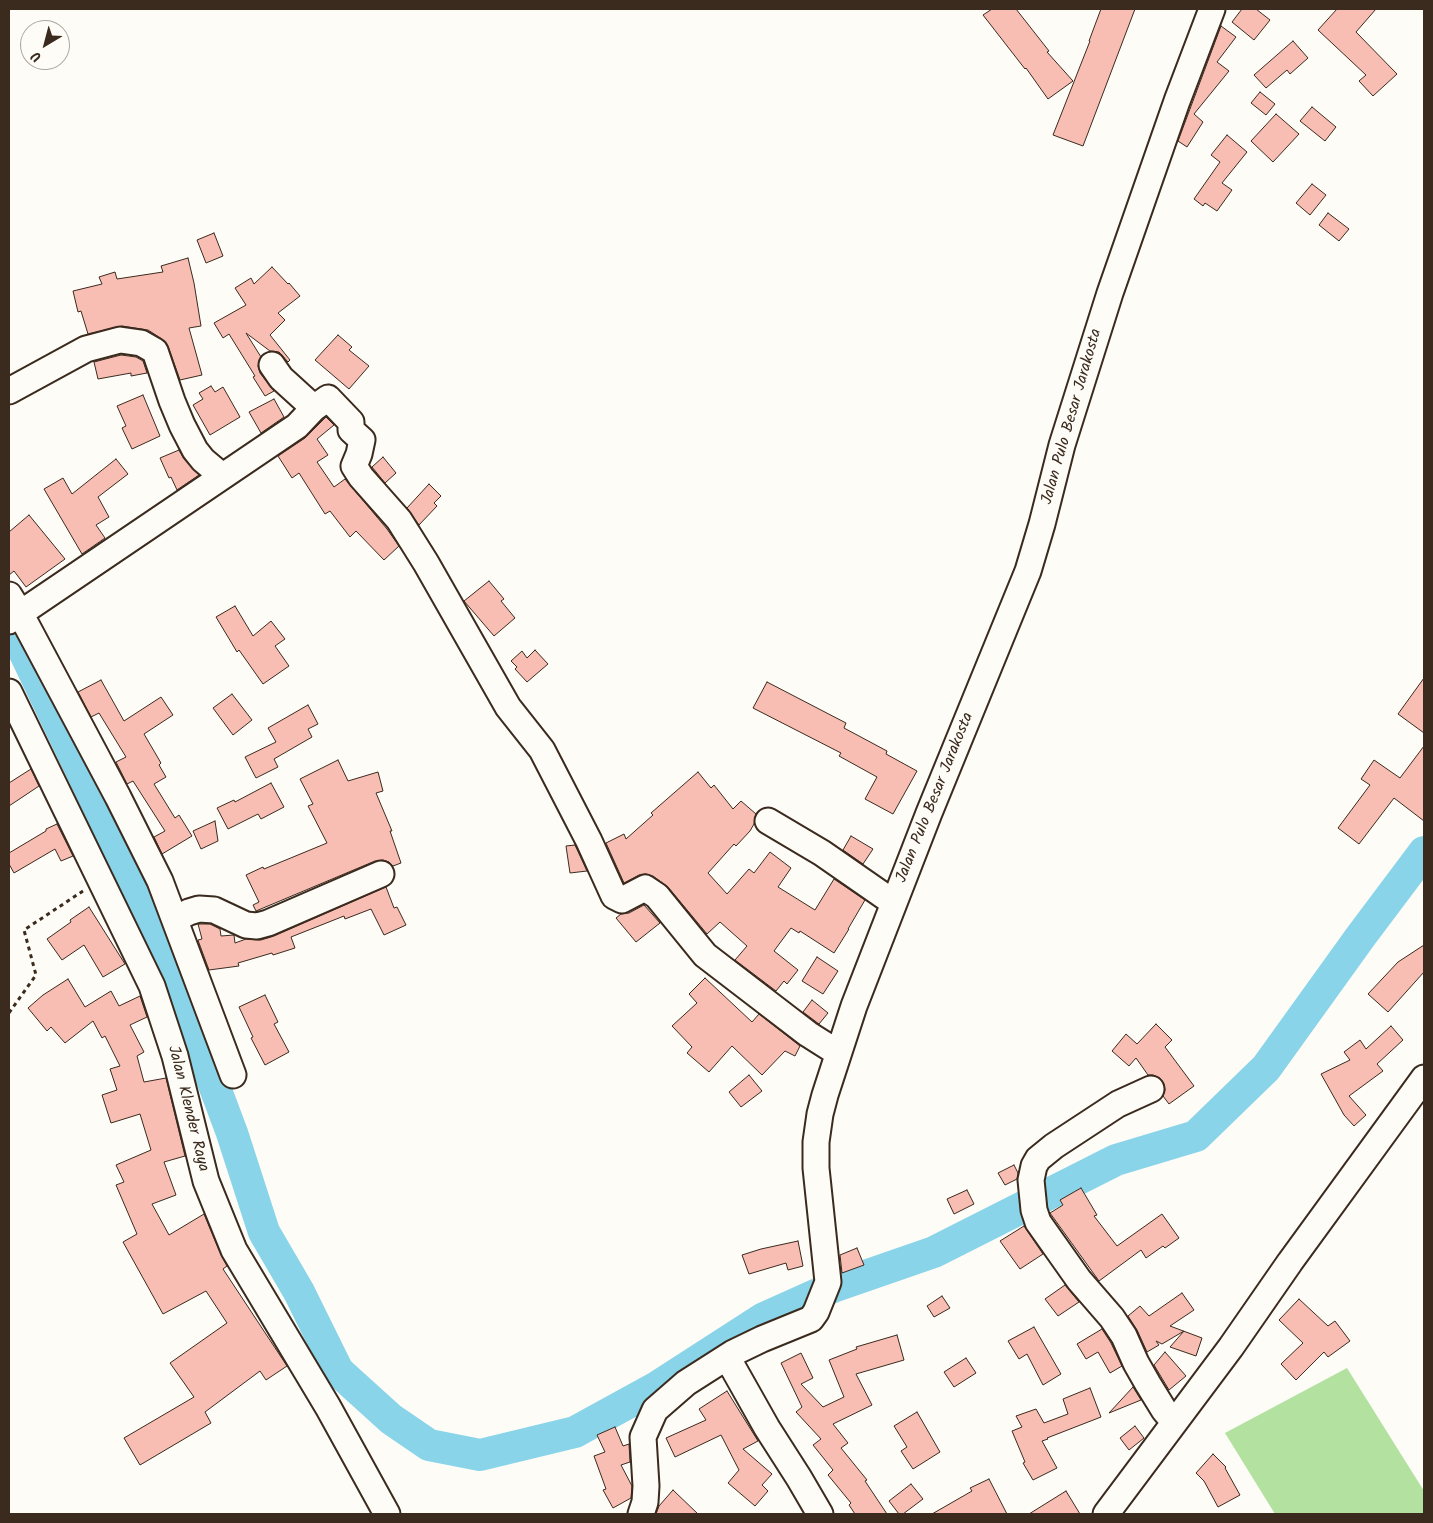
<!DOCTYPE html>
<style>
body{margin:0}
#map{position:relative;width:1433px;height:1523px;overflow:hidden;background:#fdfcf7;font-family:Kalam,sans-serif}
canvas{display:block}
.frame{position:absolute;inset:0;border:10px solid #3b2a1e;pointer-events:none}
.north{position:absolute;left:20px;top:20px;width:50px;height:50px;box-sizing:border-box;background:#fdfcf7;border:1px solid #afa8a0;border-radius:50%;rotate:217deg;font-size:14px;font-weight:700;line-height:20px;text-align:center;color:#3b2a1e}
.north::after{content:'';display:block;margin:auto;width:18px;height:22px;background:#3b2a1e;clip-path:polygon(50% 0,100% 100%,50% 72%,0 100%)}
</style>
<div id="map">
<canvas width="1433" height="1523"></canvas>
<div class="frame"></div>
<div class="north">U</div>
</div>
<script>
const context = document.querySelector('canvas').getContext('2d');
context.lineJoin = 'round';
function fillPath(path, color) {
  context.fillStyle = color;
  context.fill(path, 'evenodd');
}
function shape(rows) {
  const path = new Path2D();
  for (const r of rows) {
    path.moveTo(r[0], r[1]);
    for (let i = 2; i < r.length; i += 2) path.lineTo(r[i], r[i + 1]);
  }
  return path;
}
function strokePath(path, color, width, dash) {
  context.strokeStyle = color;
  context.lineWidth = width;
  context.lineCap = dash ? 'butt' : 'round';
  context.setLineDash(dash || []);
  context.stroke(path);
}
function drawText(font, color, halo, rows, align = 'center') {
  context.font = font + ' Kalam,sans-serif';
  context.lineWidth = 4;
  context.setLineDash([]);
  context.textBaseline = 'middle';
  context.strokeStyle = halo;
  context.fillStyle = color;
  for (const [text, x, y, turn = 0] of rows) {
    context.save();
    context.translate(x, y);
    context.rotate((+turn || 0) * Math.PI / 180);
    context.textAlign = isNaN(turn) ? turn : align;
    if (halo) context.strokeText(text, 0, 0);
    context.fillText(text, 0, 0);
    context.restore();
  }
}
fillPath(shape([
 [1347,1368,1424,1491,1424,1514,1275,1514,1225,1433]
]), '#b2e1a0');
strokePath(shape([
 [9,627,23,649,78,764,130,874,171,970,232,1133,264,1232,299,1292,338,1371,391,1419,429,1445,480,1455,575,1432,657,1387,764,1318,833,1287,934,1252,1116,1160,1196,1136,1266,1068,1361,936,1424,852]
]), '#89d4e9', 32);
const building = shape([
 [992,9,1016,9,1049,51,1047,52,1073,81,1048,99,1026,68,1025,69,983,15,992,9],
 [1101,9,1135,9,1083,146,1053,135,1090,41,1089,41,1101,9],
 [1242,9,1256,9,1270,20,1254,40,1232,22,1242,9],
 [1337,9,1376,9,1356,32,1397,74,1373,96,1359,81,1366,75,1318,30,1337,9],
 [1221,26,1236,37,1217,62,1229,71,1194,114,1203,122,1187,147,1178,141,1221,26],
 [1293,41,1308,58,1290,74,1287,70,1266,88,1254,75,1293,41],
 [1260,92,1275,104,1266,115,1251,103,1260,92],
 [1312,107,1336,127,1325,141,1300,121,1312,107],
 [1276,114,1299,134,1273,162,1251,141,1276,114],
 [1227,135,1247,152,1222,183,1232,190,1217,211,1205,203,1203,206,1194,199,1220,162,1211,155,1227,135],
 [1312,184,1326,195,1310,215,1296,203,1312,184],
 [1328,213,1349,229,1339,241,1319,225,1328,213],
 [214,233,223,256,206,263,197,240,214,233],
 [188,258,194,283,201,326,189,328,202,375,180,380,168,346,162,339,148,330,122,326,88,334,81,311,78,312,73,291,102,284,99,277,115,272,117,279,163,272,161,266,188,258],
 [272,267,288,284,289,283,300,296,278,313,285,320,270,335,290,360,288,362,279,352,270,351,246,333,261,357,258,366,260,373,274,391,265,396,253,377,255,376,229,334,223,338,214,323,246,305,235,288,251,278,254,284,272,267],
 [338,335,352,347,349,350,369,366,349,389,315,360,338,335],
 [121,355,136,357,143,361,147,373,131,376,131,373,98,379,94,362,121,355],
 [211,386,215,392,223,387,240,417,210,435,193,405,203,399,199,393,211,386],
 [143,395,160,436,132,449,122,428,126,426,117,406,143,395],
 [274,399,284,417,261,433,249,412,274,399],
 [326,417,334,425,317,439,328,455,317,462,334,487,345,479,387,529,399,546,384,560,356,531,350,537,330,511,325,514,299,473,292,478,278,456,305,438,326,417],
 [179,450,184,459,199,475,177,490,171,477,169,478,160,458,179,450],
 [383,457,396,473,385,483,372,467,383,457],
 [116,459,128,474,98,497,109,517,96,525,105,538,82,554,44,489,63,478,72,494,116,459],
 [429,484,441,496,434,503,437,506,419,525,407,508,429,484],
 [29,515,65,559,26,587,14,571,9,575,9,532,29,515],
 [489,581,504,599,501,601,515,618,494,636,464,601,489,581],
 [235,606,253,636,271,621,285,639,275,646,289,666,263,684,239,650,237,652,216,617,235,606],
 [535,650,548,664,527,682,515,669,517,667,511,661,522,651,527,658,535,650],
 [1424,678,1424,733,1398,714,1424,678],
 [101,680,124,721,161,697,173,715,144,734,161,763,159,765,166,777,154,784,175,818,179,815,192,836,162,854,154,837,165,831,133,781,127,784,116,762,126,757,99,713,91,717,78,692,101,680],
 [767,682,846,723,844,728,887,751,886,754,917,771,893,814,865,799,877,777,839,756,841,753,753,708,767,682],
 [232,694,252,720,233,735,213,708,232,694],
 [308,705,318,724,308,729,312,737,274,759,278,767,256,778,245,757,276,742,268,728,308,705],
 [1424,746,1424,821,1394,798,1359,844,1338,828,1370,785,1361,779,1374,760,1400,778,1424,746],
 [338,760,348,781,378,772,383,791,376,793,392,831,390,831,401,863,393,866,389,862,383,860,375,861,256,911,253,905,259,902,246,875,263,867,264,869,327,843,308,806,313,804,300,779,338,760],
 [31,769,39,786,9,806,9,783,31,769],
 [698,772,711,788,714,785,733,809,741,801,756,814,754,824,750,831,736,846,734,844,708,873,727,894,749,869,754,873,770,852,791,868,778,887,815,910,834,879,865,900,848,929,849,929,834,953,800,931,799,933,791,928,774,951,798,970,787,984,784,981,776,991,735,960,747,946,720,922,707,934,668,887,653,876,646,874,639,875,624,883,606,843,624,834,626,839,653,815,651,813,698,772],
 [271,783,284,807,261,819,258,814,228,829,217,808,234,800,235,802,271,783],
 [215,821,218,841,201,849,193,831,215,821],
 [57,824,73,856,61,861,55,849,14,873,9,864,9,853,46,831,46,829,57,824],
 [851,836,873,849,863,864,843,850,851,836],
 [575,845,587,871,570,873,566,846,575,845],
 [386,887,394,908,397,907,406,925,384,935,371,909,345,919,344,916,291,937,295,948,273,955,272,953,238,963,239,966,209,970,199,943,198,940,202,939,198,924,210,924,220,929,221,936,234,935,235,943,246,939,261,940,274,936,386,887],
 [644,905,660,923,636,942,616,918,621,914,629,913,644,905],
 [89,907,125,964,103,977,84,945,62,960,47,939,71,922,70,920,89,907],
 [1424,945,1424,972,1388,1012,1368,994,1398,962,1424,945],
 [817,957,838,971,823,994,802,981,817,957],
 [705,978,752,1022,759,1014,800,1046,795,1056,785,1051,762,1075,732,1046,709,1072,687,1053,692,1047,672,1026,697,1003,689,994,705,978],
 [68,979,85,1007,111,991,119,1006,140,996,147,1017,130,1025,144,1052,137,1056,144,1082,166,1078,185,1156,164,1162,176,1195,152,1204,169,1235,204,1214,221,1255,227,1266,223,1269,287,1366,266,1380,260,1371,205,1412,211,1423,140,1465,124,1438,194,1397,170,1363,227,1323,206,1291,163,1314,123,1242,137,1234,116,1185,124,1182,116,1165,151,1150,140,1114,111,1123,102,1095,117,1090,110,1069,120,1066,105,1036,102,1038,93,1021,65,1043,51,1027,47,1031,28,1008,43,995,68,979],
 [265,995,278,1022,274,1024,289,1052,265,1065,251,1038,253,1037,239,1007,265,995],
 [812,1000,828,1013,819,1024,803,1012,812,1000],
 [1156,1024,1172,1040,1165,1047,1194,1086,1169,1104,1163,1096,1165,1090,1164,1084,1160,1078,1153,1075,1148,1075,1136,1058,1129,1066,1112,1051,1126,1034,1137,1044,1156,1024],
 [1391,1026,1403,1040,1377,1064,1383,1071,1349,1096,1366,1115,1354,1126,1344,1115,1321,1074,1350,1060,1344,1052,1360,1040,1366,1049,1391,1026],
 [749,1075,762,1091,741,1107,729,1092,749,1075],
 [1014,1165,1018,1173,1017,1179,1005,1185,998,1173,1014,1165],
 [1081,1188,1097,1215,1094,1216,1117,1246,1162,1214,1179,1238,1165,1248,1163,1246,1146,1258,1141,1250,1099,1281,1050,1213,1063,1205,1060,1200,1081,1188],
 [967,1190,974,1204,954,1214,947,1199,967,1190],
 [1024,1226,1043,1254,1020,1269,1000,1241,1024,1226],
 [798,1241,803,1266,788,1270,786,1263,749,1274,742,1255,761,1249,798,1241],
 [857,1248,864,1265,842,1273,840,1255,857,1248],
 [1065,1285,1079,1302,1058,1316,1045,1299,1065,1285],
 [1182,1293,1194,1310,1170,1326,1202,1338,1196,1356,1170,1347,1184,1331,1162,1344,1156,1341,1159,1345,1147,1352,1137,1330,1128,1316,1140,1306,1149,1316,1182,1293],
 [942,1296,950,1308,934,1317,927,1306,942,1296],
 [1299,1299,1328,1326,1335,1321,1350,1341,1328,1357,1324,1352,1296,1380,1281,1364,1303,1343,1279,1320,1299,1299],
 [1034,1327,1061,1374,1043,1385,1027,1354,1019,1359,1008,1341,1034,1327],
 [1102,1329,1111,1343,1122,1366,1110,1373,1098,1352,1086,1359,1077,1344,1102,1329],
 [897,1335,904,1360,856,1374,872,1405,833,1424,848,1443,841,1448,867,1480,865,1481,887,1514,855,1514,849,1505,851,1503,828,1475,833,1470,813,1445,821,1439,796,1412,802,1407,781,1363,801,1353,813,1378,801,1384,823,1407,844,1397,829,1360,857,1349,856,1347,897,1335],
 [1165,1352,1186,1376,1169,1390,1154,1365,1165,1352],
 [966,1358,976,1373,954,1387,944,1372,966,1358],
 [1133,1387,1141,1400,1109,1413,1133,1387],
 [1090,1388,1101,1417,1047,1438,1048,1439,1042,1441,1057,1468,1033,1480,1023,1463,1025,1462,1012,1431,1022,1427,1016,1416,1036,1409,1044,1423,1068,1414,1063,1399,1090,1388],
 [727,1391,758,1441,743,1449,772,1474,762,1485,768,1491,755,1506,728,1483,739,1470,721,1435,675,1457,666,1438,706,1420,699,1409,727,1391],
 [917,1412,940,1452,913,1469,901,1451,907,1447,894,1426,917,1412],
 [1135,1426,1144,1438,1129,1450,1120,1438,1135,1426],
 [615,1427,623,1446,629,1444,630,1462,621,1465,632,1486,631,1498,613,1508,603,1490,606,1489,594,1456,605,1452,597,1435,615,1427],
 [1213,1454,1226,1467,1225,1468,1240,1495,1218,1507,1204,1481,1196,1473,1213,1454],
 [989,1479,1007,1514,932,1514,972,1491,970,1488,989,1479],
 [911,1484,923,1499,903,1514,899,1514,889,1501,911,1484],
 [673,1490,698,1514,656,1514,659,1506,673,1490],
 [1066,1491,1080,1514,1029,1514,1066,1491]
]);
fillPath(building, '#f9beb3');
strokePath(building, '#3b2a1e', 1);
const minor = shape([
 [272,365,281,378,314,408],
 [9,391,86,349,120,340,141,343,155,351,172,401,182,425,195,450,203,460,222,476],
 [9,595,20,613,118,797,160,881,233,1075],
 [9,621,297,426,314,408,328,398,351,422,351,430,362,440,359,454,354,466,361,477,399,520,426,563,508,707,542,750,589,841,614,896,622,900,645,888,657,896,705,955,808,1034,838,1053],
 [9,692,152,986,175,1056,206,1181,234,1250,328,1407,387,1514],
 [768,821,822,853,894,903],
 [175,919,189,912,199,909,214,910,246,925,257,926,268,923,381,874],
 [1151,1089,1118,1104,1054,1146,1038,1159,1034,1166,1031,1180,1034,1210,1038,1222,1079,1280,1112,1318,1124,1336,1136,1363,1148,1384,1164,1410,1174,1422],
 [727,1357,767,1428,799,1478,820,1514],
 [641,1514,645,1502,646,1486,643,1437,655,1410,686,1383,733,1353,762,1339,811,1319,816,1312,828,1282,816,1168,816,1142,820,1114,825,1095,854,1006,929,813,1028,571,1042,524,1062,445,1110,293,1177,101,1212,9],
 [1106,1514,1231,1347,1290,1262,1424,1078]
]);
strokePath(minor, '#3b2a1e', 29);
strokePath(shape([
 [9,1013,36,975,24,930,83,891]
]), '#3b2a1e', 3, [4, 4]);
strokePath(minor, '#fdfcf7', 25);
drawText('16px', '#3b2a1e', '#fdfcf7', [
 ["Jalan Pulo Besar Jarakosta",1073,417,-74],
 ["Jalan Pulo Besar Jarakosta",936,798,-68],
 ["Jalan Klender Raya",187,1109,76]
]);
</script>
